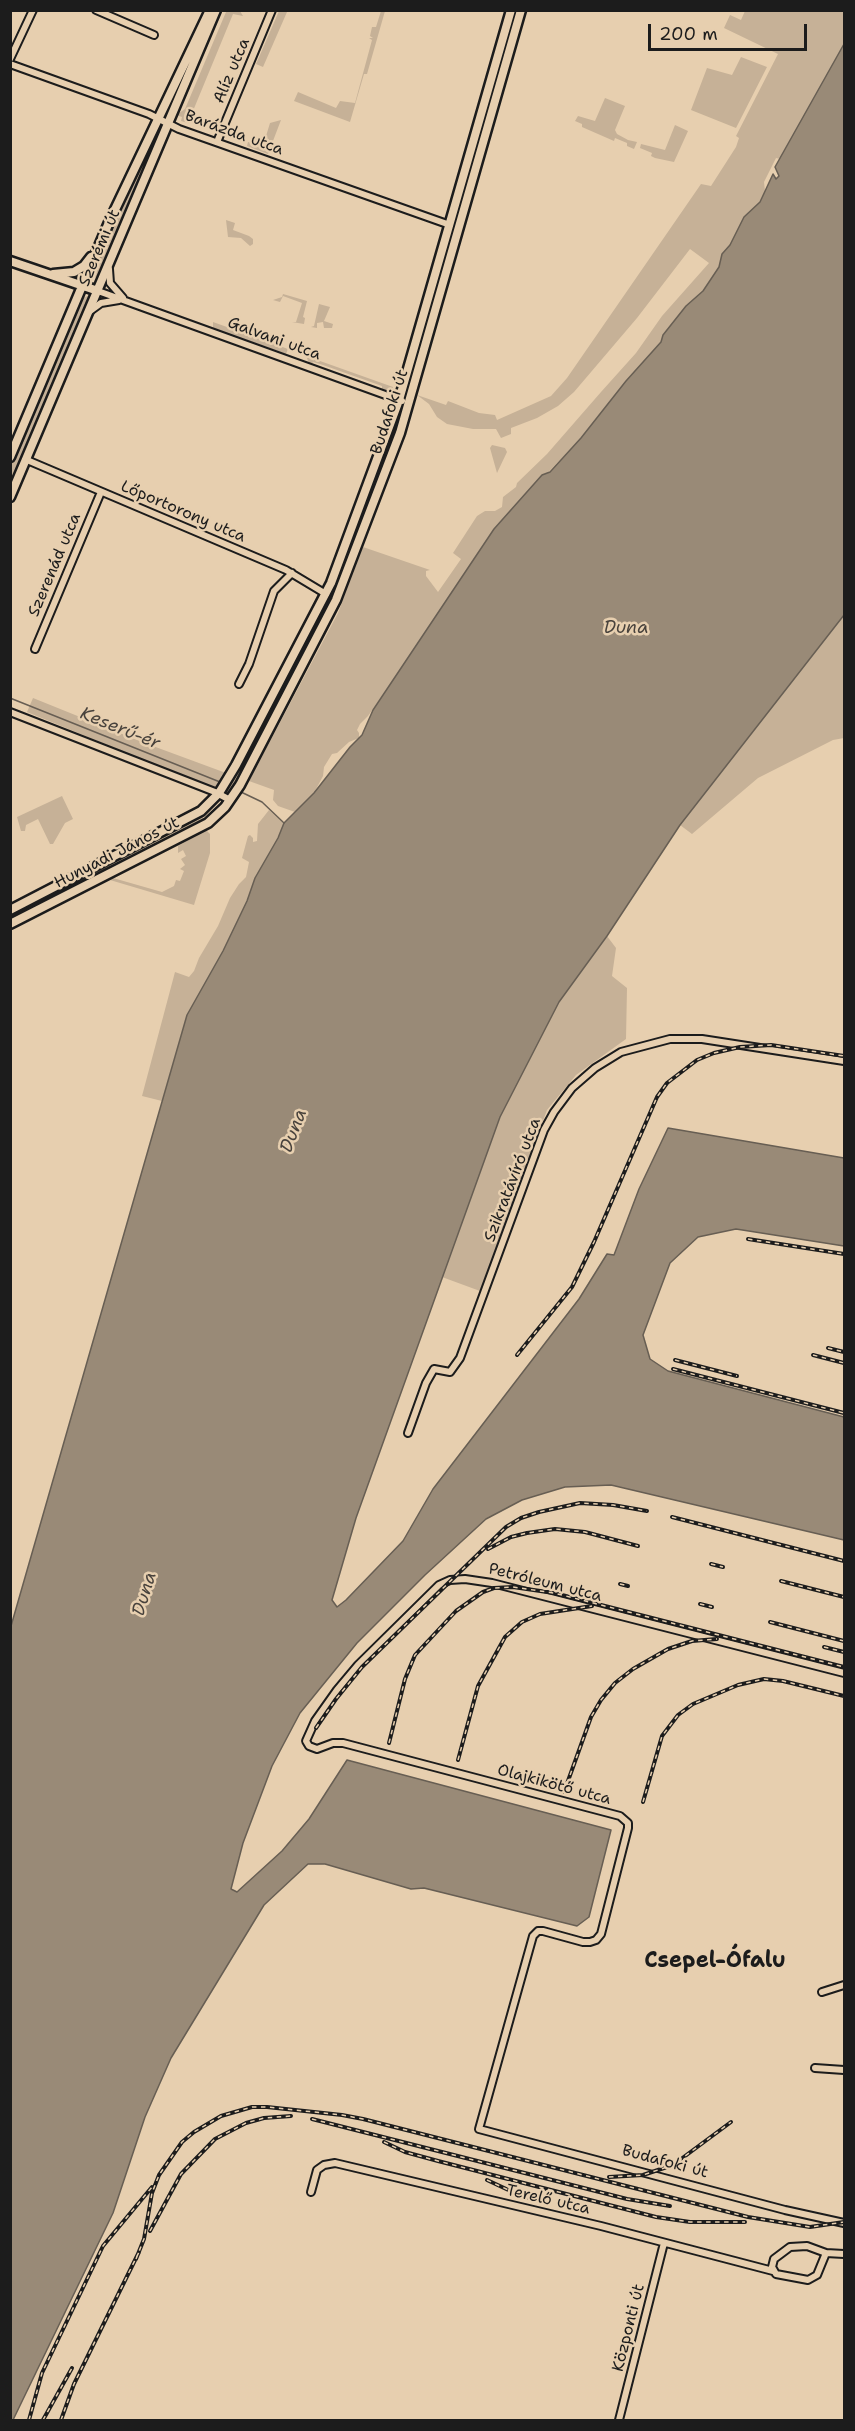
<!DOCTYPE html>
<meta charset="utf-8">
<style>
body{margin:0}
#map{position:relative;width:855px;height:2431px;overflow:hidden;background:#e7cfaf;font-family:"Shantell Sans",sans-serif}
canvas{display:block}
.frame{position:absolute;inset:0;border:12px solid #1c1c1c;pointer-events:none}
.scale{position:absolute;left:648px;top:24px;width:159px;height:27px;box-sizing:border-box;border:3px solid #1c1c1c;border-top:0;padding-left:8px;font-size:18px;line-height:21px;white-space:nowrap;color:#1c1c1c;-webkit-text-stroke:4px #e7cfaf;paint-order:stroke}
</style>
<div id="map">
<canvas width="855" height="2431"></canvas>
<div class="frame"></div>
<div class="scale">200 m</div>
</div>
<script>
const context = document.querySelector('canvas').getContext('2d');
context.lineJoin = 'round';
function fillPath(path, color) {
  context.fillStyle = color;
  context.fill(path, 'evenodd');
}
function shape(rows) {
  const path = new Path2D();
  for (const r of rows) {
    path.moveTo(r[0], r[1]);
    for (let i = 2; i < r.length; i += 2) path.lineTo(r[i], r[i + 1]);
  }
  return path;
}
function strokePath(path, color, width, dash) {
  context.strokeStyle = color;
  context.lineWidth = width;
  context.lineCap = dash ? 'butt' : 'round';
  context.setLineDash(dash || []);
  context.stroke(path);
}
function drawText(font, color, halo, rows, align = 'center') {
  context.font = font + ' "Shantell Sans",sans-serif';
  context.lineWidth = 5;
  context.setLineDash([]);
  context.textBaseline = 'middle';
  context.strokeStyle = halo;
  context.fillStyle = color;
  for (const [text, x, y, turn = 0] of rows) {
    context.save();
    context.translate(x, y);
    context.rotate((+turn || 0) * Math.PI / 180);
    context.textAlign = isNaN(turn) ? turn : align;
    if (halo) context.strokeText(text, 0, 0);
    context.fillText(text, 0, 0);
    context.restore();
  }
}
fillPath(shape([
 [223,11,240,11,243,16,233,14,188,123,181,121,182,117,176,115,185,109,226,12],
 [279,11,287,12,263,67,256,64],
 [381,11,385,11,367,74,364,74,350,122,294,101,298,92,336,108,340,101,355,103,372,40,369,38,373,38,370,36,372,27,376,27],
 [745,11,844,11,844,44,783,155,780,159,776,158,764,182,765,191,760,202,744,217,730,246,722,254,719,267,703,291,686,306,663,335,661,342,626,381,581,438,494,529,398,673,368,716,360,724,357,730,359,733,359,738,349,742,337,753,332,754,324,767,323,776,314,793,295,812,278,806,273,800,274,790,249,781,338,613,363,547,430,570,426,571,426,576,438,592,461,559,453,553,477,516,485,511,495,511,502,507,503,497,516,487,517,483,547,454,601,392,636,353,662,316,709,263,690,249,637,318,574,392,558,406,537,418,511,428,511,434,501,438,496,429,473,429,447,424,437,417,429,404,417,395,446,405,448,401,479,413,495,415,497,420,551,396,567,378,701,184,711,186,736,147,739,138,736,136,778,54,724,28,730,15,741,20],
 [741,57,767,67,736,128,691,110,707,68,732,75],
 [605,98,625,106,615,130,617,134,628,140,637,142,634,149,627,146,627,143,615,138,614,141,582,127,582,124,575,121,578,116,595,121],
 [281,120,268,154,247,146,248,142,263,146,270,123],
 [675,125,688,131,674,162,655,158,651,156,652,153,640,148,641,144,665,150],
 [155,131,159,133,134,199,100,272,95,278,90,276,126,191],
 [226,220,235,223,233,230,249,236,253,239,253,244,250,246,241,238,228,237],
 [92,294,11,490,12,462,78,304,83,298],
 [283,294,307,301,303,317,305,318,304,324,292,322,296,322,302,303,283,296,280,302,273,300,282,297],
 [319,304,330,307,324,321,333,324,332,328,324,328,323,322,317,323,317,328,311,327,314,326],
 [213,322,288,349,286,354,213,328],
 [306,356,393,387,391,392,382,389,382,386,323,365,313,362,312,364,309,363],
 [492,445,505,448,507,452,497,473,490,448],
 [381,458,385,461,338,587,331,591],
 [322,609,325,610,289,685,233,791,230,791,227,788],
 [844,615,844,738,833,740,758,778,692,834,680,825],
 [33,698,142,742,226,773,216,789,110,749,110,746,27,712],
 [62,796,73,819,65,823,53,844,50,844,38,819,26,825,25,831,21,831,17,817],
 [269,810,284,824,278,838,255,878,247,901,223,951,187,1015,162,1101,142,1096,175,972,189,977,194,971,199,958,218,926,230,898,239,884,246,877,249,862,242,858,248,836,250,835,253,838,253,842,257,841,258,824],
 [202,814,204,821,52,898,50,893],
 [206,830,210,834,210,853,194,905,110,880,113,878,162,892,174,886,176,880,180,881,184,871,180,869,185,865,181,859,186,856,183,850,178,853,178,846],
 [607,936,616,948,612,976,627,988,626,1039,576,1075,547,1110,480,1291,442,1277,500,1117,559,1002]
]), '#c6b197');
const water = shape([
 [844,44,844,615,680,825,607,936,559,1002,500,1117,356,1518,332,1600,337,1607,346,1600,403,1541,433,1489,579,1299,607,1254,614,1255,639,1189,668,1128,844,1158,844,1246,736,1229,698,1237,670,1263,643,1335,650,1359,668,1371,844,1417,844,1540,611,1485,565,1487,522,1500,486,1519,425,1575,357,1643,300,1713,272,1766,243,1843,231,1889,237,1892,282,1851,309,1819,347,1760,611,1830,589,1917,577,1926,424,1888,411,1889,325,1864,308,1864,264,1905,171,2058,145,2117,113,2213,13,2420,11,2420,11,1626,187,1015,223,951,247,901,255,878,278,838,284,823,314,793,350,747,362,735,373,710,494,529,542,475,550,472,581,438,626,381,661,342,663,335,686,306,703,291,719,267,722,254,730,245,744,217,760,202,773,174,776,179,779,176,775,167,844,44]
]);
fillPath(water, '#998a77');
strokePath(water, '#675e53', 1.5);
strokePath(shape([
 [10,698,220,782],
 [241,792,262,802,284,823]
]), '#675e53', 1.5);
const minor = shape([
 [96,10,154,35],
 [10,59,33,10],
 [10,64,149,114,179,129,450,225],
 [217,142,272,10],
 [109,269,110,283,123,298],
 [98,291,402,401],
 [90,311,101,303,119,300],
 [27,460,286,570,326,594],
 [35,649,101,492],
 [239,684,249,664,274,591,292,573],
 [10,712,215,792,230,800],
 [408,1433,426,1383,434,1369,450,1372,460,1358,544,1130,554,1112,572,1088,595,1068,621,1052,670,1039,702,1039,844,1061],
 [844,1673,492,1583,465,1579,450,1580,439,1585,358,1665,337,1690,315,1721,306,1741,309,1746,317,1749,333,1743,343,1743,620,1816,628,1823,628,1828,601,1934,596,1940,590,1942,583,1942,543,1931,538,1931,533,1936,479,2129,785,2210,844,2223],
 [822,1992,844,1985],
 [815,2068,844,2070],
 [311,2192,317,2170,324,2165,335,2163,601,2226,773,2271],
 [826,2253,817,2275,808,2280,776,2274,772,2267,774,2259,790,2247,807,2246,826,2253,844,2254],
 [619,2420,664,2243]
]);
const major = shape([
 [10,261,98,291],
 [53,274,74,272,84,266,91,257],
 [10,457,110,220,210,10],
 [10,497,216,10],
 [10,910,201,811,219,793,236,765,331,583,399,400,511,10],
 [10,924,208,823,225,807,240,785,336,600,400,433,521,10]
]);
strokePath(minor, '#1c1c1c', 10);
strokePath(major, '#1c1c1c', 13);
strokePath(minor, '#e7cfaf', 6);
strokePath(major, '#e7cfaf', 8);
const rail = shape([
 [748,1239,844,1254],
 [828,1348,844,1352],
 [517,1355,572,1287,594,1242,657,1097,667,1083,697,1060,714,1053,740,1047,771,1045,844,1056],
 [813,1355,844,1363],
 [675,1360,737,1376],
 [673,1369,844,1413],
 [672,1517,844,1561],
 [488,1549,511,1537,527,1533,555,1529,585,1532,638,1546],
 [711,1564,723,1567],
 [781,1581,844,1597],
 [620,1584,628,1586],
 [700,1604,712,1607],
 [770,1622,844,1641],
 [824,1647,844,1652],
 [316,1728,336,1699,362,1667,506,1527,521,1518,539,1512,580,1503,613,1505,647,1511],
 [389,1743,405,1679,415,1655,456,1611,483,1592,494,1588,513,1587,554,1593,844,1667],
 [458,1760,478,1686,505,1637,522,1622,540,1614,592,1606],
 [564,1792,591,1717,601,1700,615,1683,633,1669,668,1649,692,1641,717,1639],
 [643,1802,662,1736,678,1715,693,1704,738,1685,764,1679,783,1681,844,1696],
 [312,2119,627,2199,670,2206],
 [384,2142,405,2152,438,2161,656,2217,690,2222,745,2222],
 [609,2177,643,2175,673,2165,731,2122],
 [487,2180,517,2194,539,2201],
 [150,2231,181,2174,215,2139,246,2123,264,2118,291,2116],
 [136,2259,144,2239,152,2193,159,2175,182,2142,194,2132,221,2116,252,2107,267,2107,342,2115,363,2119,748,2217,810,2227,844,2222],
 [29,2420,42,2373,103,2246,152,2187],
 [43,2420,72,2368],
 [61,2420,74,2384,139,2252]
]);
strokePath(rail, '#1c1c1c', 4);
strokePath(rail, '#e7cfaf', 1.5, [4.5]);
drawText('16px', '#1c1c1c', '#e7cfaf', [
 ["Alíz utca",232,71,-67],
 ["Barázda utca",234,133,20],
 ["Szerémi út",100,248,-67],
 ["Galvani utca",274,339,20],
 ["Budafoki út",390,412,-72],
 ["Lőportorony utca",183,512,23],
 ["Szerenád utca",55,565,-67],
 ["Hunyadi János út",117,853,-27],
 ["Szikratávíró utca",513,1180,-69],
 ["Petróleum utca",545,1583,14],
 ["Olajkikötő utca",554,1785,15],
 ["Budafoki út",665,2162,15],
 ["Terelő utca",548,2200,13],
 ["Központi út",629,2328,-76]
]);
drawText('italic 18px', '#48423c', '#e7cfaf', [
 ["Duna",626,628],
 ["Keserű-ér",120,729,22],
 ["Duna",294,1131,-69],
 ["Duna",145,1594,-73]
]);
drawText('bold 22px', '#1c1c1c', '#e7cfaf', [
 ["Csepel-Ófalu",715,1961]
]);
</script>
